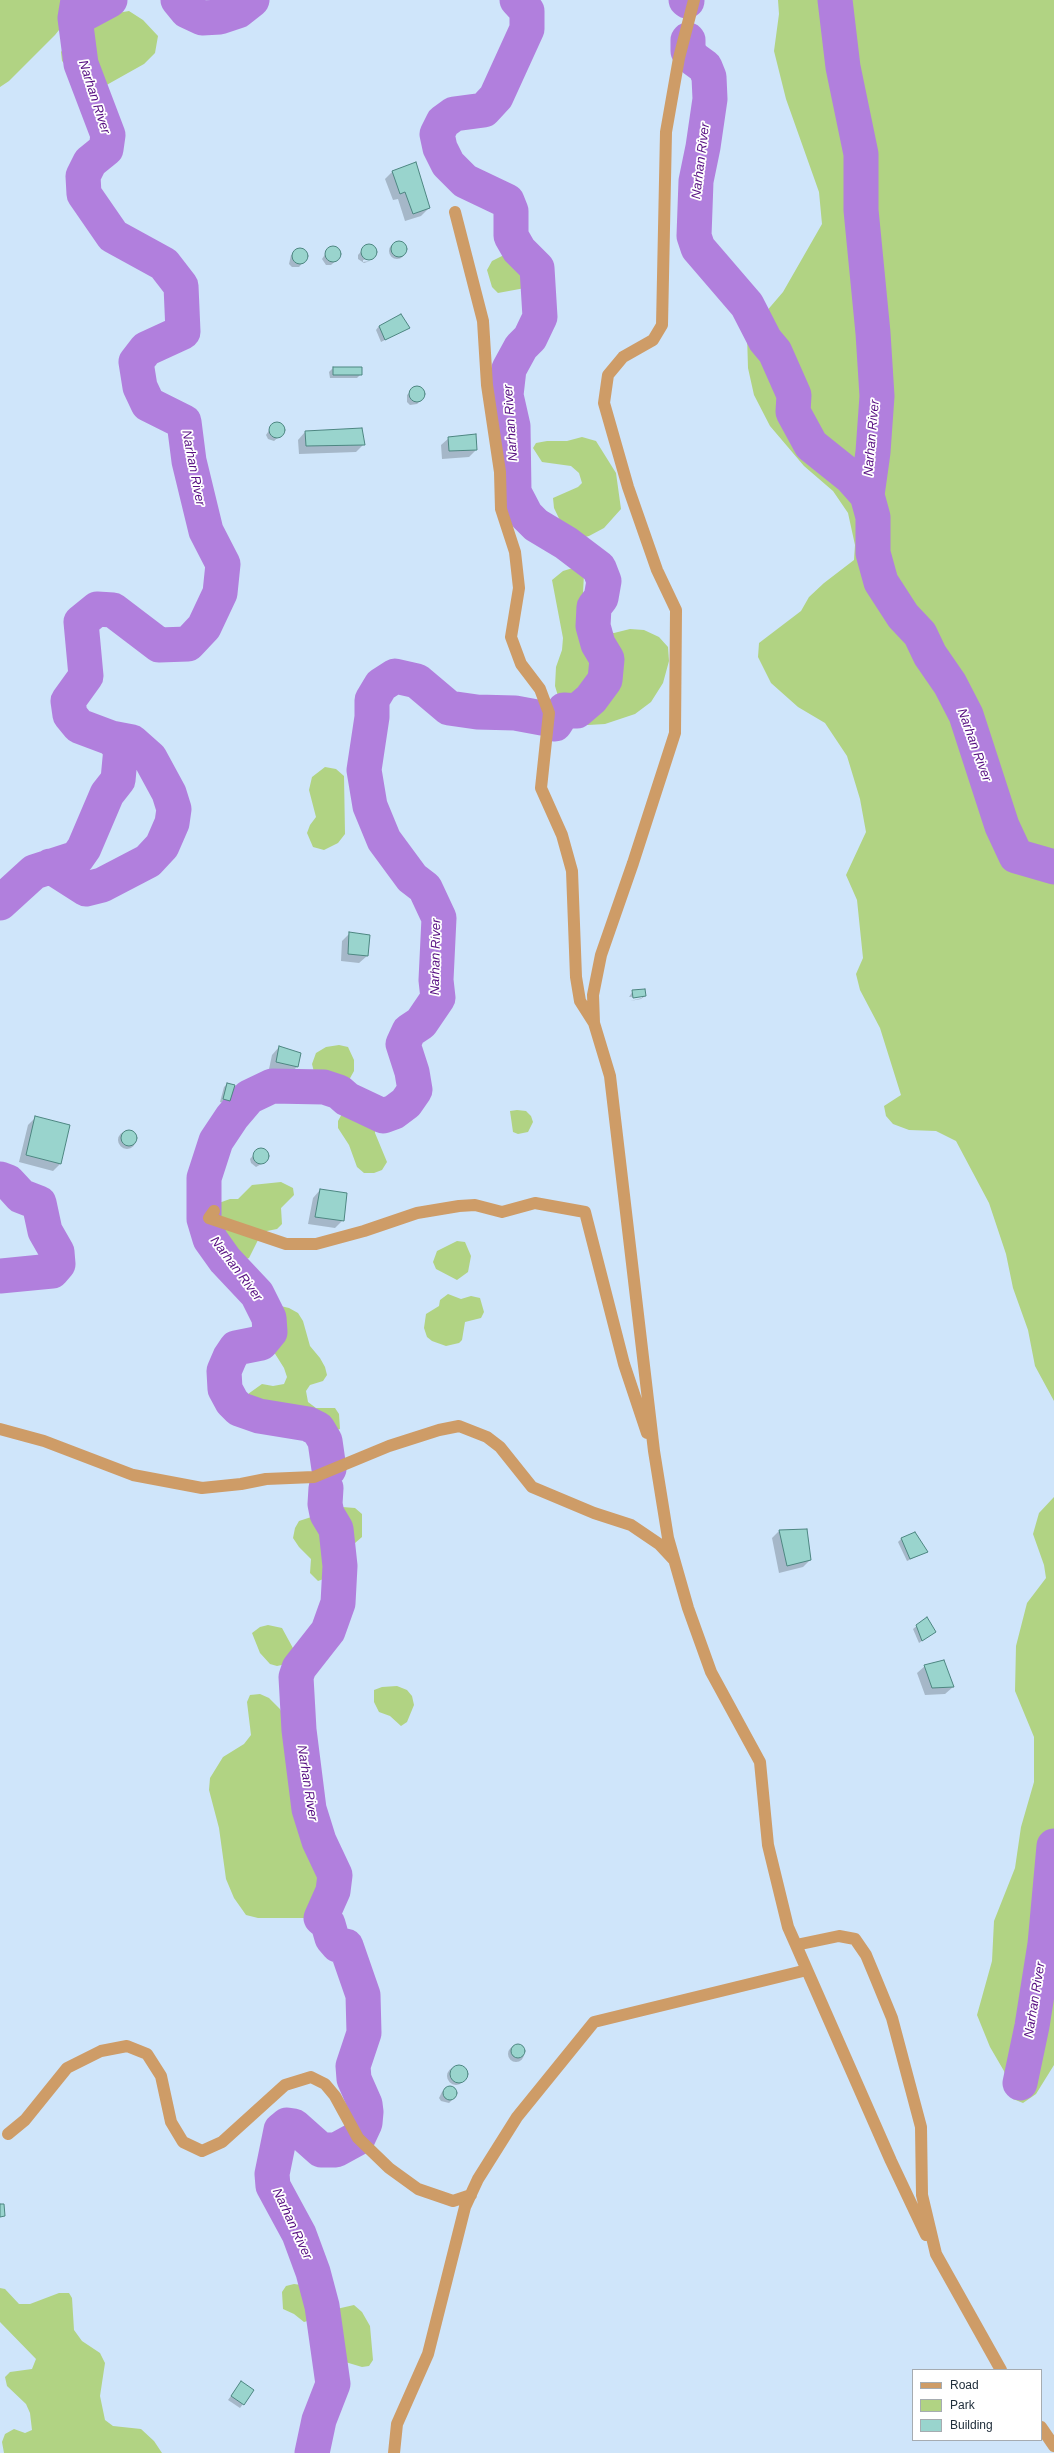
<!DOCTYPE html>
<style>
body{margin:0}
#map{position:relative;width:1054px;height:2453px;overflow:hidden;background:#cfe5fa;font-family:Helvetica,sans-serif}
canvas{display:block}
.legend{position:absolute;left:912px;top:2369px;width:130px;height:72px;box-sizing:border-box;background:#fff;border:1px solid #a6acb1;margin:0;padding:5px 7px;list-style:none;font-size:12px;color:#212f3c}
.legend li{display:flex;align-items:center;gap:8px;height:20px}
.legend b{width:20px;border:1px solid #a6acb1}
</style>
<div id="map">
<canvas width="1054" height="2453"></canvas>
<ul class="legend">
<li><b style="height:5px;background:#ce9c67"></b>Road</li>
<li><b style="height:11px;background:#b1d383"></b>Park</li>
<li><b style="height:11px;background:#99d4cd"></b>Building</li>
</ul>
</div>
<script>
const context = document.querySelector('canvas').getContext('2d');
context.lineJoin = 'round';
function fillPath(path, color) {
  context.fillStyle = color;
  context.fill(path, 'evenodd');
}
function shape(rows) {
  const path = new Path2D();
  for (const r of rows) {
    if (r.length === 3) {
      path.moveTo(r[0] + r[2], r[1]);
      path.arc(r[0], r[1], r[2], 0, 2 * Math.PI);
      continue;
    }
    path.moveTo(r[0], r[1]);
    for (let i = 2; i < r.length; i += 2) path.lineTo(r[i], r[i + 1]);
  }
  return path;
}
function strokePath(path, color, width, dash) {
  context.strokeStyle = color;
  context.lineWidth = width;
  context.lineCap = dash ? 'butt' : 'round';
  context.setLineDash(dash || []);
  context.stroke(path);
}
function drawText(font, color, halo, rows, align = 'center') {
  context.font = font + ' Helvetica,sans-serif';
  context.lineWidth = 3.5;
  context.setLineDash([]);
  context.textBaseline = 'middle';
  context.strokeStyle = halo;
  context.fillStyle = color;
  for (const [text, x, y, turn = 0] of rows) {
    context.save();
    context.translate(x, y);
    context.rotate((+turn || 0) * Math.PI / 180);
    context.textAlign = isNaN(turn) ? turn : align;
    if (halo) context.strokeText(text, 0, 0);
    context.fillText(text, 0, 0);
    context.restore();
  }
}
fillPath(shape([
 [0,0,83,0,55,35,9,81,0,87],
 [778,0,1054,0,1054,1401,1035,1366,1028,1330,1013,1288,1006,1254,989,1203,956,1141,936,1131,909,1130,893,1124,886,1116,884,1106,901,1095,880,1028,860,990,856,974,863,958,857,900,846,875,866,832,860,799,847,756,825,723,798,707,771,683,758,657,759,643,801,611,809,597,824,583,854,560,855,545,848,513,833,491,804,466,770,426,754,395,748,368,747,334,783,292,822,224,819,192,786,99,774,51,779,14],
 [129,11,143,20,158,36,155,53,144,64,103,87,81,81,62,61,61,52,69,38,82,24,106,15],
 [504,255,516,256,525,266,530,281,525,288,498,293,492,287,487,270,492,261],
 [582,437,596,441,616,473,621,509,604,528,589,536,577,539,566,533,554,508,553,498,578,487,582,483,579,473,571,466,542,462,533,448,536,443,547,441,567,441],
 [576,567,584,574,582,612,586,626,591,630,614,633,630,629,644,630,659,637,668,647,669,661,663,683,651,702,635,714,605,724,588,725,572,720,561,706,555,686,556,667,562,650,563,638,552,580,563,571],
 [325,767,336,769,344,776,345,834,338,843,324,850,313,847,307,833,310,825,316,817,309,790,312,777],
 [339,1045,348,1047,354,1060,354,1071,349,1080,341,1083,331,1081,314,1072,312,1064,316,1053,326,1047],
 [371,1100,375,1102,375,1133,387,1162,382,1170,374,1173,364,1173,357,1167,349,1145,338,1128,338,1121,343,1112,351,1106],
 [517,1110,526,1111,531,1116,533,1122,528,1132,518,1134,513,1132,510,1111],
 [281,1182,293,1188,294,1195,281,1208,282,1224,277,1229,262,1232,249,1258,242,1261,233,1259,215,1238,209,1218,216,1204,230,1199,238,1199,252,1185],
 [457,1241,465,1242,471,1256,468,1272,457,1280,436,1269,433,1262,437,1251],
 [448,1294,461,1299,471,1296,480,1298,484,1312,481,1318,465,1322,462,1340,459,1343,446,1346,432,1341,427,1337,424,1328,426,1314,439,1306,440,1300],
 [268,1303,289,1308,298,1313,303,1321,310,1346,320,1358,325,1367,327,1375,323,1381,310,1385,306,1391,308,1402,316,1408,335,1408,339,1414,340,1429,328,1433,286,1437,258,1424,253,1419,246,1407,248,1394,262,1384,273,1386,284,1384,287,1377,284,1368,257,1325,254,1316,257,1308],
 [1054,1497,1054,2065,1036,2094,1023,2103,1013,2099,1004,2071,990,2047,977,2015,992,1961,994,1921,1015,1868,1021,1827,1034,1782,1034,1737,1015,1691,1016,1646,1027,1603,1046,1578,1044,1565,1033,1534,1039,1513],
 [342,1507,355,1508,362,1514,362,1537,355,1543,331,1547,334,1570,332,1576,318,1581,310,1573,311,1559,299,1547,293,1538,295,1528,299,1521],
 [268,1625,282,1628,294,1650,292,1658,286,1664,277,1666,270,1664,260,1653,252,1633,260,1627],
 [397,1686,407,1690,412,1696,414,1705,407,1722,401,1726,390,1716,379,1712,374,1702,374,1690,382,1687],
 [260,1694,269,1698,280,1709,301,1749,307,1769,308,1795,302,1828,304,1844,311,1849,328,1852,336,1859,332,1909,321,1918,258,1918,246,1915,234,1898,226,1879,219,1828,209,1790,210,1778,223,1757,244,1744,251,1735,247,1702,250,1695],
 [294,2284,302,2285,310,2294,314,2316,311,2320,304,2322,294,2314,283,2309,282,2292,286,2286],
 [0,2288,5,2289,19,2304,30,2304,59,2293,69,2293,72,2298,74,2330,82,2341,100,2353,105,2363,100,2396,105,2420,113,2426,141,2429,154,2441,162,2453,4,2453,2,2442,5,2434,14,2429,25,2433,32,2430,30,2413,26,2404,7,2386,5,2377,10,2372,32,2369,36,2359,0,2322],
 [354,2305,362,2312,370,2326,373,2360,369,2366,362,2367,342,2361,336,2356,332,2346,332,2310]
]), '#b1d383');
fillPath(shape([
 [393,171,429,208,421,216,405,221,398,199,393,200,385,179],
 [397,251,8],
 [366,246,373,246,376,250,372,258,363,260,363,262,370,261,364,263,358,259,358,255],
 [330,247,337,248,340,257,331,265,326,265,322,259],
 [302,249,305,252,306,259,299,267,292,267,289,264,291,255],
 [379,326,408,328,381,342,376,330],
 [333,368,361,368,361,374,357,378,330,378,329,372],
 [414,388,421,389,424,397,417,404,410,405,407,402,407,395],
 [274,423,281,424,284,428,284,432,274,441,268,439,266,435],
 [305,432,364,444,356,452,299,454,298,440],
 [449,438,476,450,469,457,442,459,441,445],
 [349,934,367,956,359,963,341,961,342,941],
 [633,991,645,996,641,999,630,1001,642,998,642,996,629,997],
 [279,1047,300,1053,297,1067,289,1074,269,1069,272,1055],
 [227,1084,234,1086,229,1101,226,1104,220,1102,224,1087],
 [36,1117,60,1164,53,1171,19,1162,28,1125],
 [127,1140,9],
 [259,1149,265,1150,268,1153,265,1162,256,1167,251,1163,250,1159],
 [320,1190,343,1220,335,1228,308,1224,313,1198],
 [806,1530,810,1560,803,1567,779,1573,772,1538,779,1531],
 [901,1539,927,1552,907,1561,898,1542],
 [927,1618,935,1632,919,1643,913,1629],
 [925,1666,953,1687,945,1694,925,1695,917,1673],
 [516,2054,8],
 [456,2076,9],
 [452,2087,455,2090,456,2096,449,2103,441,2101,439,2098,442,2092,446,2088],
 [241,2382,253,2391,240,2408,228,2400]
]), '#0003');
strokePath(shape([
 [178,0,187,11,202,18,220,17,238,11,252,0],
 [517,0,527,11,527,29,496,97,484,110,454,114,443,122,437,134,440,148,448,164,465,181,507,201,511,211,511,236,519,250,537,268,540,317,530,338,521,347,509,369,506,395,513,426,514,492,526,515,536,525,566,543,599,568,604,581,601,598,594,607,593,626,598,644,607,659,605,680,591,699,577,711,564,710,555,724,558,718],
 [686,0,687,1],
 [835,0,843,67,861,154,861,210,873,333,877,396,873,452,867,495],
 [76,23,82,15,110,0],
 [688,40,688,51,694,59,705,67,709,77,710,99,703,147,696,181,694,236,698,248,747,305,765,340,775,352,794,395,793,412,811,445,851,477,867,495,873,517,873,553,881,582,903,616,920,634,930,655,950,684,966,715,1002,826,1016,856,1054,867],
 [50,866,86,889,102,885,148,861,162,846,172,823,174,809,169,793,150,758,132,742,111,738],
 [0,903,34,872,77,858,84,848,107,794,118,780,121,748,111,738,79,726,70,715,68,701,86,676,81,622,97,609,113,610,159,645,188,644,204,627,220,593,223,564,206,531,189,461,184,422,148,404,140,387,136,362,146,349,183,332,181,286,164,264,113,236,84,194,83,176,90,162,106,149,108,135,81,64,75,18,78,0],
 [0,1179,8,1182,21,1196,39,1203,45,1231,57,1252,58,1264,52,1271,0,1276],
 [329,1469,325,1441,318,1429,308,1424,259,1416,239,1409,232,1402,225,1389,224,1371,230,1357,236,1348,261,1343,270,1332,269,1318,257,1294,225,1260,210,1239,204,1219,204,1178,216,1141,232,1117,249,1097,272,1086,324,1087,339,1092,347,1099,383,1116,394,1112,406,1103,415,1090,412,1072,403,1044,409,1031,421,1023,438,998,436,980,439,918,425,888,412,878,384,840,370,806,364,770,372,717,372,700,381,685,395,676,417,681,449,708,477,712,515,713,542,718],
 [1020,2083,1032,2026,1045,1944,1054,1846],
 [312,2453,319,2420,333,2384,322,2306,313,2272,299,2234,273,2186,272,2174,281,2130,287,2125,294,2126,321,2150,336,2150,358,2138,365,2123,366,2112,365,2104,354,2079,353,2066,364,2033,363,1995,346,1946,338,1945,332,1938,328,1924,321,1918,333,1891,335,1875,319,1841,309,1809,299,1730,296,1677,299,1668,328,1631,338,1603,340,1566,336,1529,327,1514,325,1504,326,1488]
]), '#b17fdd', 35);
const building = shape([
 [416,162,430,208,413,214,405,192,400,194,392,171,416,162],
 [399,249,8],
 [369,252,8],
 [333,254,8],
 [300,256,8],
 [401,314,410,328,385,340,379,326,401,314],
 [333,367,362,367,362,375,333,375,333,367],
 [417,394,8],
 [277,430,8],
 [362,428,365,445,306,446,305,431,362,428],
 [476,434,477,450,449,451,448,437,476,434],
 [349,932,370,935,368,956,348,954,349,932],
 [645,989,646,996,633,998,632,990,645,989],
 [279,1046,301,1053,298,1067,276,1062,279,1046],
 [227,1083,235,1085,230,1101,223,1099,227,1083],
 [35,1116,70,1125,61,1164,26,1155,35,1116],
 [129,1138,8],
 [261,1156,8],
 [320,1189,347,1193,344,1221,315,1217,320,1189],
 [807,1529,811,1560,787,1566,779,1530,807,1529],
 [915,1532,928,1552,910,1559,901,1538,915,1532],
 [927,1617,936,1632,922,1641,916,1625,927,1617],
 [944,1660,954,1687,932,1688,924,1665,944,1660],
 [518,2051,7],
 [459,2074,9],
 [450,2093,7],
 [0,2204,4,2204,5,2216,0,2217,0,2204],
 [241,2381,254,2390,244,2405,231,2396,241,2381]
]);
fillPath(building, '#99d4cd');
strokePath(building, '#4d8681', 1);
strokePath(shape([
 [694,0,679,58,666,132,662,325,653,340,623,357,608,375,604,403,628,487,657,570,676,610,675,733,633,863,601,955,593,995,594,1023,610,1076,654,1451,668,1538,688,1608,711,1672,760,1762,768,1845,788,1927,796,1945,839,1936,855,1939,866,1955,876,1979,892,2018,921,2127,922,2195,936,2254,1001,2370],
 [455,212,483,321,487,385,500,472,501,509,515,552,519,588,511,637,521,664,540,689,549,713,541,788,562,835,572,871,576,977,580,1001,594,1023],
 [214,1211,209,1218,286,1244,316,1244,364,1231,417,1213,459,1206,475,1205,502,1212,535,1203,585,1212,624,1364,647,1433],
 [0,1429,44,1441,133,1475,202,1488,241,1484,266,1479,314,1477,389,1446,439,1430,459,1426,487,1437,500,1447,532,1487,594,1513,631,1525,659,1544,673,1559],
 [796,1945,891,2161,926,2235],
 [8,2134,25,2120,67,2068,101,2051,127,2046,147,2054,161,2076,171,2122,183,2142,202,2151,222,2142,285,2085,311,2077,325,2084,335,2096,358,2138,389,2168,418,2189,453,2201,471,2195],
 [1041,2427,1054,2446],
 [394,2453,397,2424,428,2354,465,2207,478,2179,517,2117,594,2022,807,1970]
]), '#ce9c67', 12);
drawText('italic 13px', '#560e81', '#fff', [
 ["Narhan River",94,97,72],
 ["Narhan River",701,161,-83],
 ["Narhan River",511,423,-94],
 ["Narhan River",872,438,-85],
 ["Narhan River",193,468,79],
 ["Narhan River",974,745,70],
 ["Narhan River",436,957,-89],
 ["Narhan River",236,1269,53],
 ["Narhan River",307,1783,81],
 ["Narhan River",1035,2000,-81],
 ["Narhan River",292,2224,65]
]);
</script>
